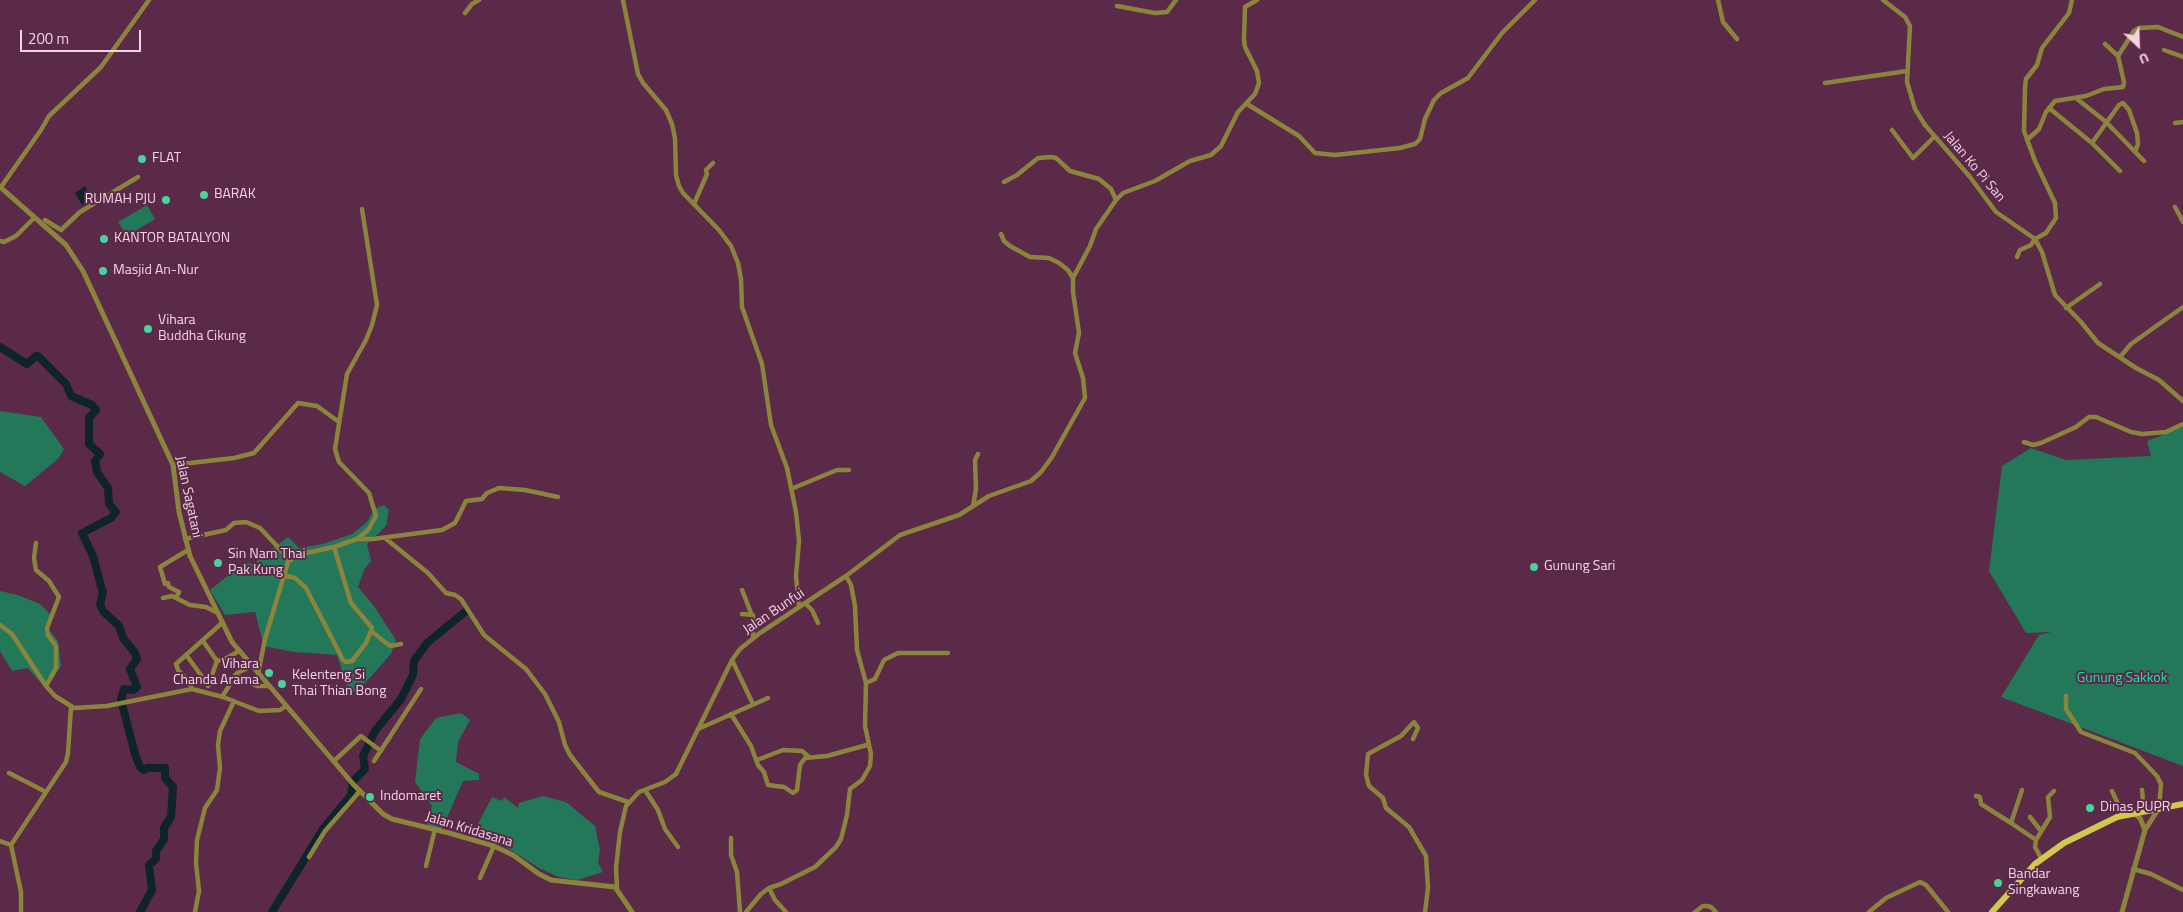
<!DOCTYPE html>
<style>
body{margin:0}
#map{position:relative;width:2183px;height:912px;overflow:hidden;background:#5b2a49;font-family:"Titillium Web",sans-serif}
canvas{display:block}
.north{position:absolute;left:2113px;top:20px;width:50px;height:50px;-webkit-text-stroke:4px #5b2a49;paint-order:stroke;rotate:156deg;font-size:14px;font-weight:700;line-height:20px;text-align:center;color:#f3d3e4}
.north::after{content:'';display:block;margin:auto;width:18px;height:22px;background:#f3d3e4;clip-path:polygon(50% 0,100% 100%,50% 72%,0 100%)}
.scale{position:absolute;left:20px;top:30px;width:121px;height:22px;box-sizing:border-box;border:2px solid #f3d3e4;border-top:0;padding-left:6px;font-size:15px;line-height:18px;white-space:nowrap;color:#f3d3e4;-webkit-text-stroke:4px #5b2a49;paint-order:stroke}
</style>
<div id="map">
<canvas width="2183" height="912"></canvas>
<div class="north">U</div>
<div class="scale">200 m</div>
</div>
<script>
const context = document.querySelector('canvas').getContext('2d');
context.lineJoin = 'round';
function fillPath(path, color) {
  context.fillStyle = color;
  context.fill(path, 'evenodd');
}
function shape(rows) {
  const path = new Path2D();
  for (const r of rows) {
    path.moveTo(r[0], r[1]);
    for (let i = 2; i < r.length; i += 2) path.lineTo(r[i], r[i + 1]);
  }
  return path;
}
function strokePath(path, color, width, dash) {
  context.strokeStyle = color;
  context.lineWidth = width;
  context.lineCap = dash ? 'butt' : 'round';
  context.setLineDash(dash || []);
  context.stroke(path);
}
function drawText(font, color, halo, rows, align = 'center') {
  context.font = font + ' "Titillium Web",sans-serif';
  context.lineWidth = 4;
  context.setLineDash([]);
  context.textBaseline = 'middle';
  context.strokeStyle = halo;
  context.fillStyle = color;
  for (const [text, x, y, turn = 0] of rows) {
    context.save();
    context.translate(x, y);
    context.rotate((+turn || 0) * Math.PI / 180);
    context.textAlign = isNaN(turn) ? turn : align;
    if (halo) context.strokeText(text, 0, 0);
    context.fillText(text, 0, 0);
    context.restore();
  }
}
fillPath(shape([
 [147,205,155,219,127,236,118,222],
 [0,411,41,417,64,449,58,459,25,486,0,472],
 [2183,427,2183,766,2001,697,2039,635,2051,632,2026,633,1989,571,2002,466,2031,448,2066,460,2151,456,2147,441],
 [384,505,389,510,386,526,367,544,371,561,364,570,358,587,374,606,396,640,391,654,357,692,349,692,337,655,294,652,264,646,255,612,225,615,210,590,245,562,253,564,288,537,299,548,323,544,352,534,367,522,374,509],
 [0,591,18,595,40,604,51,615,49,630,58,641,61,666,46,689,28,668,12,671,0,651],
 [461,713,470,720,458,742,456,762,479,774,479,780,463,781,442,829,427,826,432,806,415,782,420,739,436,718],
 [543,796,566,802,595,826,600,850,598,863,603,872,577,880,559,877,539,868,476,828,492,797,502,801,504,797,518,808,519,803]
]), '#227858');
fillPath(shape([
 [85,186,92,200,82,205,75,193]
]), '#0f232b');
strokePath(shape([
 [0,347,27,364,36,356,38,356,66,384,71,396,92,405,96,410,89,418,89,444,100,454,95,461,97,472,108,488,109,504,116,512,111,518,82,533,93,556,101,586,103,592,100,604,103,611,119,626,123,638,135,653,137,659,130,669,137,687,133,690,124,689,121,700,135,754,140,767,144,770,147,768,165,768,165,778,173,787,171,817,164,828,164,839,156,851,156,859,149,865,152,890,140,912],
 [272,912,323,829,351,795,353,781,365,769,363,756,375,731,401,699,413,675,414,661,427,643,466,611]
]), '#0f232b', 8);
strokePath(shape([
 [623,0,638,74,643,83,666,110,672,124,675,138,676,175,679,186,683,193,719,230,731,246,738,263,741,279,742,307,762,364,771,425,787,468,796,512,799,541,796,576,799,607],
 [1718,0,1723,22,1737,39],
 [1883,0,1905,17,1910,26,1907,82,1915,109,1925,125,1970,177,1996,212,2035,239,2042,252,2055,295,2081,322,2098,343,2136,368,2159,380,2183,401],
 [1117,6,1155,13,1167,12,1176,0],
 [465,13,472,4,479,0],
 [2164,50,2183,57],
 [2118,56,2134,31,2139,28,2158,27,2183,37],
 [1825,83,1907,71],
 [2076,98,2106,122,2144,161],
 [1247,104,1299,136,1315,153,1335,155,1400,148,1415,144,1420,139,1425,119,1434,100,1441,93,1468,78,1502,33,1535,0],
 [2049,108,2092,143,2120,171],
 [2175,123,2183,122],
 [1892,130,1913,158,1934,137],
 [2027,140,2039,129,2046,112,2055,101,2086,96,2104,89,2123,87,2124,82,2118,56,2105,44],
 [2092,143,2119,105,2123,103,2129,110,2137,133,2138,144,2135,152],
 [1004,182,1017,175,1038,158,1051,157,1056,158,1070,171,1099,179,1111,189,1116,200],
 [1,187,41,130,49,116,101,67,149,0],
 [694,204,707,174,706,170,713,163],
 [2175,207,2183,222],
 [45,220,61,230,80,212,138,177],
 [1001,234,1004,241,1010,246,1030,257,1049,258,1059,263,1068,270,1073,278],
 [0,241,4,242,16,236,34,218],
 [2017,257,2020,250,2031,245,2035,239,2046,233,2056,218,2055,203,2035,161,2024,131,2025,88,2026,79,2037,65,2042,48,2069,13,2072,0],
 [2066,308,2100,284],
 [2120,357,2131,344,2183,307],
 [2024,442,2033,445,2041,443,2076,427,2089,417,2096,417,2131,432,2142,434,2166,432,2183,424],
 [173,465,234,458,254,453,298,403,317,406,339,422],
 [791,489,837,470,849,470],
 [973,506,976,489,975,460,978,454],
 [385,538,428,573,446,593,455,595,461,599,484,635,526,669,545,694,559,722,565,745,570,755,599,792,628,802],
 [185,539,226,530,234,523,246,522,260,528,290,560],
 [357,539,373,539,442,530,455,523,466,501,482,499,487,493,499,488,525,490,558,497],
 [36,543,34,558,36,570,49,581,59,597,47,628,48,635,56,646,56,668,46,686],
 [283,575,295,578,306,588,343,660,346,662,352,661,366,643,372,628,351,603,334,547],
 [742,590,751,613],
 [163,598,172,596,190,605,206,607,218,613],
 [176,598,179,592,169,587,168,583,165,584,160,567,188,550],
 [805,603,812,610,818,623],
 [742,614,753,615,753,638],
 [0,625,12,634,46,686,55,696,74,708,107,706,192,689,223,697,259,711,280,710,286,706],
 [371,631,390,646,401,644],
 [203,641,217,661,227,658,239,651],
 [187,656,208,685],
 [732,660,753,704],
 [258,674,265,639,288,562,297,555,334,547,357,539,368,530,376,516,369,493,339,462,335,449,347,374,366,340,372,325,377,305,362,209],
 [235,675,257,686,268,686],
 [866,683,875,679,884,660,898,653,948,653],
 [208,686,217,661],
 [192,689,188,680,178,670,176,664,222,623],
 [2066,696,2066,709,2081,732,2135,753,2157,776,2161,784,2159,808],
 [222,697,237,673,252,666],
 [731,714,751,746,758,765,764,772,768,785,784,787,793,793,797,790,800,765,805,758,827,756,867,745],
 [698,729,768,698],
 [1413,739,1418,728,1414,722,1401,736,1368,754,1366,775,1369,786,1383,798,1386,808,1409,827,1426,856,1428,888,1425,912],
 [757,760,783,750,802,751,808,756],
 [334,761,361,736,381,751],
 [374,761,421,689],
 [9,773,46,792],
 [645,790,658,810,665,829,678,847],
 [2022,790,2011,823,2036,840],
 [2142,790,2144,810],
 [2112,791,2123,815],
 [1976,796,1980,797,1981,804,2011,823],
 [2030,817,2041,831],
 [731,838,731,855,737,872,740,912],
 [0,841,11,845],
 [309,857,325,831,360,791],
 [2041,858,2035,847,2036,840,2050,817,2048,797,2054,791],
 [426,866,435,829],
 [2133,869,2151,874,2183,890],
 [480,878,494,846],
 [769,888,775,900,786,912],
 [617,889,616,868,620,832,626,806,639,792,665,782,676,774,732,660,740,649,760,633,846,576,900,535,959,515,989,496,1031,481,1041,472,1052,457,1085,398,1083,378,1075,353,1079,333,1073,292,1073,278,1090,246,1096,229,1116,200,1123,193,1155,181,1190,161,1211,155,1221,146,1238,112,1255,94,1259,83,1257,71,1245,47,1244,39,1245,7,1257,0],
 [21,912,21,892,11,845,66,762,68,753,71,707],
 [195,912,199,891,196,863,197,840,205,808,217,790,220,768,218,745,220,731,234,701],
 [746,912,761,894,769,888,781,884,815,867,836,847,841,839,847,815,850,789,862,780,870,766,871,754,865,726,866,683,857,650,855,606,851,585,846,576],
 [1695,912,1703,906,1707,906,1711,907,1716,912],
 [1869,912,1886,898,1920,882,1926,885,1948,912]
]), '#8b843d', 4.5);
strokePath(shape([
 [0,187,66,245,83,271,173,465,179,512,190,556,232,642,353,784,383,814,392,819,449,833,494,846,513,855,539,874,551,880,615,887,632,912],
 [2133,813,2140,818,2145,830],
 [2122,912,2145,830,2159,808]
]), '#8b843d', 5);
strokePath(shape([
 [1992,912,2035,864,2064,843,2117,817,2183,804]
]), '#d3c84e', 6);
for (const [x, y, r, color] of [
 [142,159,5,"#46d49e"],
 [204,195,5,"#46d49e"],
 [166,200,5,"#46d49e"],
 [104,239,5,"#46d49e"],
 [103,271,5,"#46d49e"],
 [148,329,5,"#46d49e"],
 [218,563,5,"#46d49e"],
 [1534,567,5,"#46d49e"],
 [269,673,5,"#46d49e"],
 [282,684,5,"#46d49e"],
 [370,797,5,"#46d49e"],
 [2090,808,5,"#46d49e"],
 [1998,883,5,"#46d49e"]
]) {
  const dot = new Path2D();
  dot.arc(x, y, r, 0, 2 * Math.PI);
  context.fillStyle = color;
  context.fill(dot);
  strokePath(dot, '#5b2a49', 2);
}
drawText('14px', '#f3d3e4', '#5b2a49', [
 ["FLAT",152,159],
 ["BARAK",214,195],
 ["RUMAH PJU",156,200,"right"],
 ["KANTOR BATALYON",114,239],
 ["Masjid An-Nur",113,271],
 ["Vihara",158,321],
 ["Buddha Cikung",158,337],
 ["Sin Nam Thai",228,555],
 ["Pak Kung",228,571],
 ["Gunung Sari",1544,567],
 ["Vihara",259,665,"right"],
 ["Chanda Arama",259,681,"right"],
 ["Kelenteng Si",292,676],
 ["Thai Thian Bong",292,692],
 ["Indomaret",380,797],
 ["Dinas PUPR",2100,808],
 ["Bandar",2008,875],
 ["Singkawang",2008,891]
], 'left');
drawText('14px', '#f3d3e4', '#5b2a49', [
 ["Jalan Ko Pi San",1974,167,50],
 ["Jalan Sagatani",188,497,78],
 ["Jalan Bunfui",774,612,-34],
 ["Jalan Kridasana",469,830,17]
]);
drawText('14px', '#08edaa', '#5b2a49', [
 ["Gunung Sakkok",2122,679]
]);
</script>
